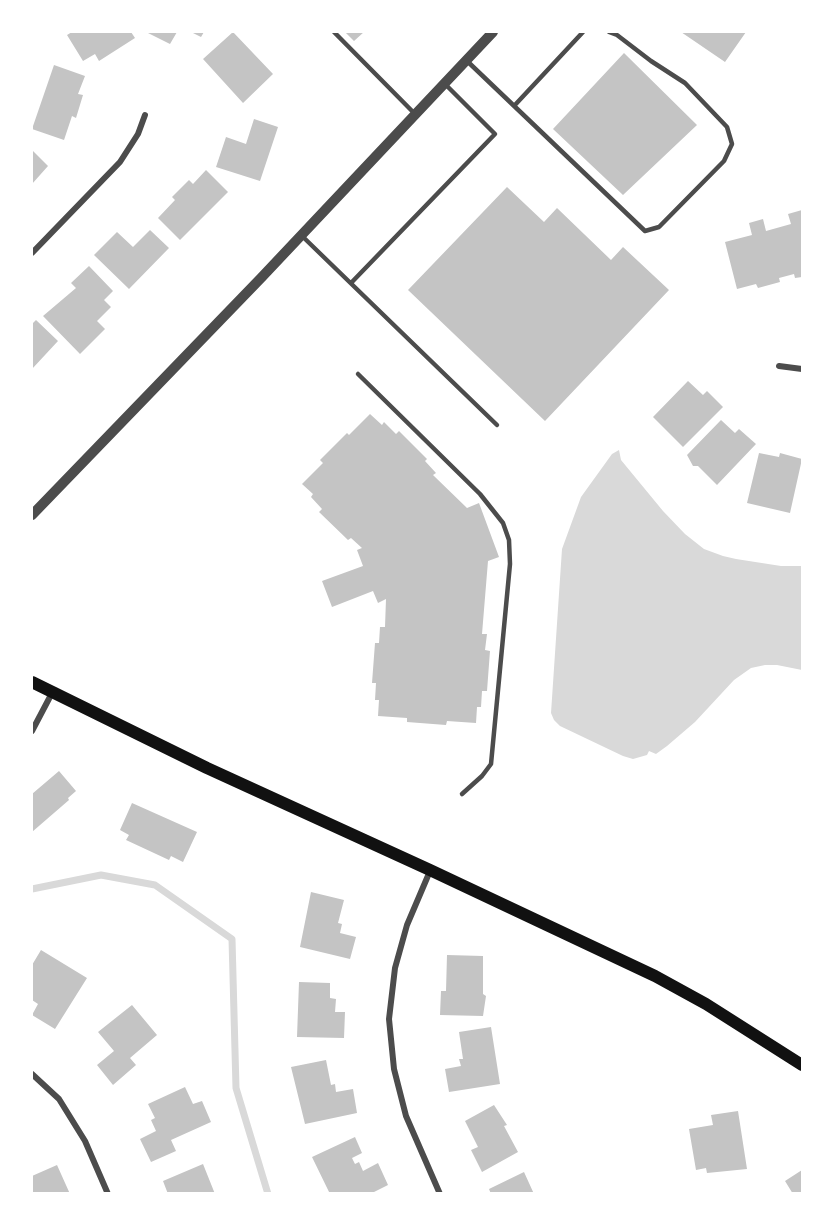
<!DOCTYPE html>
<style>
body{margin:0}
#map{position:relative;width:834px;height:1225px;overflow:hidden;background:#fff;font-family:"Work Sans",sans-serif}
canvas{display:block}
.frame{position:absolute;inset:0;border:33px solid #fff;pointer-events:none}
</style>
<div id="map">
<canvas width="834" height="1225"></canvas>
<div class="frame"></div>
</div>
<script>
const context = document.querySelector('canvas').getContext('2d');
context.lineJoin = 'round';
function fillPath(path, color) {
  context.fillStyle = color;
  context.fill(path, 'evenodd');
}
function shape(rows) {
  const path = new Path2D();
  for (const r of rows) {
    path.moveTo(r[0], r[1]);
    for (let i = 2; i < r.length; i += 2) path.lineTo(r[i], r[i + 1]);
  }
  return path;
}
function strokePath(path, color, width, dash) {
  context.strokeStyle = color;
  context.lineWidth = width;
  context.lineCap = dash ? 'butt' : 'round';
  context.setLineDash(dash || []);
  context.stroke(path);
}
fillPath(shape([
 [619,450,621,460,663,511,685,534,704,549,723,556,736,559,781,566,802,566,802,670,777,665,765,665,751,668,734,680,695,722,667,746,656,754,649,751,647,755,633,759,623,756,560,726,554,720,551,713,562,549,581,497,612,454]
]), '#d9d9d9');
strokePath(shape([
 [32,889,101,875,155,885,232,939,236,1088,268,1194]
]), '#d9d9d9', 7);
fillPath(shape([
 [72,32,131,32,135,38,99,61,95,54,83,61,67,35],
 [146,32,177,32,170,44],
 [191,32,204,32,201,37],
 [233,32,273,74,243,103,203,59],
 [345,32,364,32,354,41],
 [681,32,746,32,725,62],
 [624,53,697,125,623,195,553,129],
 [54,65,85,76,78,94,83,95,76,118,72,116,64,140,32,129],
 [254,119,278,127,260,181,216,167,226,137,246,144],
 [32,150,48,166,32,184],
 [206,170,228,192,180,240,158,218,175,200,172,197,189,180,193,184],
 [507,187,544,222,557,208,611,260,623,247,669,290,545,421,408,290],
 [802,210,802,277,795,278,794,274,779,278,780,282,758,288,756,284,737,289,725,242,752,235,749,223,763,219,766,231,791,224,788,214],
 [150,230,169,248,129,289,94,255,117,232,133,247],
 [89,266,113,291,104,300,111,307,97,321,105,329,80,354,43,316,76,288,71,283],
 [36,320,58,341,32,369,32,324],
 [688,381,703,395,707,391,723,407,683,447,653,417],
 [370,414,382,425,384,422,396,434,399,431,427,459,425,461,436,473,433,475,467,508,479,503,499,557,488,561,482,634,487,634,485,650,490,651,487,691,482,691,481,707,477,707,476,723,447,721,446,725,407,722,407,718,378,716,379,700,375,700,376,683,372,683,375,643,379,643,380,627,385,627,386,599,378,603,373,591,332,607,322,581,363,566,357,550,362,548,351,538,348,540,319,512,322,509,311,497,313,494,302,484,323,463,320,460,347,433,349,435],
 [721,420,735,433,739,429,756,444,717,485,698,466,693,466,687,455],
 [759,453,779,457,780,453,802,459,790,513,747,503],
 [59,771,76,791,68,798,69,800,32,832,32,794],
 [132,803,197,832,183,862,171,856,169,860,126,840,129,835,120,830],
 [311,892,344,900,338,923,342,924,340,933,356,937,350,959,300,947],
 [41,950,87,978,55,1029,32,1015,38,1004,32,1000,32,965],
 [447,955,483,956,483,994,486,996,483,1016,440,1015,441,991,446,991],
 [299,982,330,983,330,998,336,999,335,1012,345,1012,344,1038,297,1037],
 [132,1005,157,1035,130,1058,136,1065,113,1085,97,1065,114,1051,98,1032],
 [491,1027,500,1084,449,1092,445,1069,461,1066,459,1059,463,1059,459,1032],
 [326,1060,331,1085,335,1084,336,1092,353,1089,357,1113,305,1124,291,1067],
 [185,1087,193,1104,202,1101,211,1122,171,1140,176,1151,151,1162,140,1139,156,1131,151,1120,155,1118,148,1104],
 [494,1105,507,1125,504,1126,518,1152,482,1172,471,1150,478,1147,465,1121],
 [738,1111,747,1169,707,1173,706,1168,696,1170,689,1129,713,1125,711,1115],
 [355,1137,362,1153,352,1158,355,1164,359,1162,363,1171,378,1163,388,1185,370,1194,330,1194,312,1157],
 [203,1164,215,1194,168,1194,163,1181],
 [57,1165,70,1194,32,1194,32,1176],
 [802,1170,802,1194,793,1194,785,1181],
 [524,1172,534,1194,491,1194,489,1189]
]), '#c4c4c4');
strokePath(shape([
 [334,32,415,114],
 [466,60,645,231,659,227,724,161,732,144,727,127,685,83,651,61,617,35,609,32],
 [514,106,583,32],
 [301,235,497,425],
 [351,283,495,134,444,83],
 [358,374,480,494,503,523,509,540,510,564,491,764,482,776,462,794]
]), '#4c4c4c', 4.5);
strokePath(shape([
 [32,253,120,162,138,134,145,115],
 [779,366,802,369],
 [32,731,52,693],
 [430,871,407,925,395,968,389,1019,394,1069,406,1116,440,1194],
 [32,1074,59,1099,85,1141,108,1194]
]), '#4c4c4c', 6);
strokePath(shape([
 [32,515,261,278,493,32]
]), '#4c4c4c', 10);
strokePath(shape([
 [32,682,207,768,430,870,655,976,706,1004,802,1065]
]), '#111', 12);
</script>
